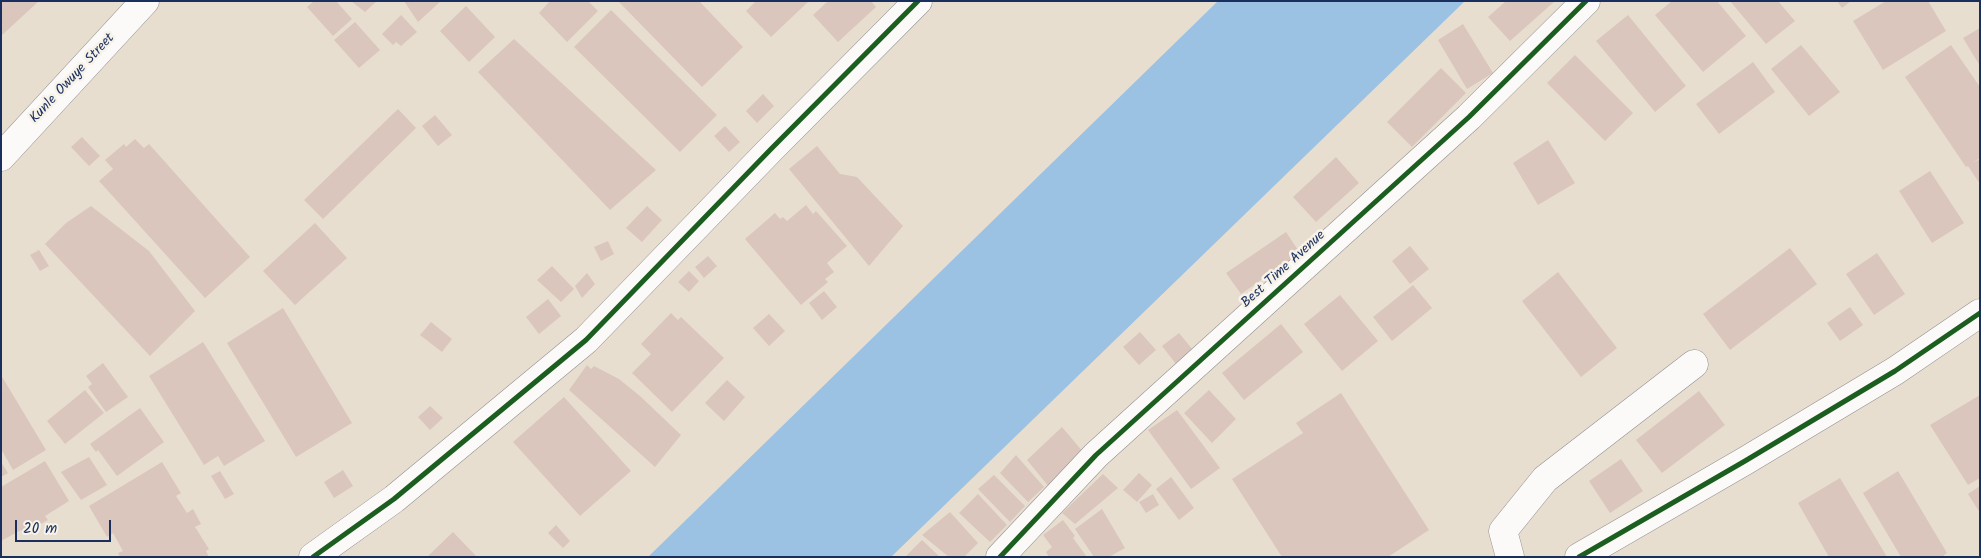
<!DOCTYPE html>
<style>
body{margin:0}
#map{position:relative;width:1981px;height:558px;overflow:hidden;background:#e8ded0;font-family:Kalam,sans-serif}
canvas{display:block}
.frame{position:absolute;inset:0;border:2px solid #1b2f5e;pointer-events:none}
.scale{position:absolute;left:15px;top:520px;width:96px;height:22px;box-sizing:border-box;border:2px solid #1b2f5e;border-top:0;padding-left:6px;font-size:15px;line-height:18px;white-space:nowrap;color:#1b2f5e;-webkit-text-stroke:4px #f7f3e8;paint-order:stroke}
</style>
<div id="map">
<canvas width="1981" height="558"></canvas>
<div class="frame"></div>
<div class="scale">20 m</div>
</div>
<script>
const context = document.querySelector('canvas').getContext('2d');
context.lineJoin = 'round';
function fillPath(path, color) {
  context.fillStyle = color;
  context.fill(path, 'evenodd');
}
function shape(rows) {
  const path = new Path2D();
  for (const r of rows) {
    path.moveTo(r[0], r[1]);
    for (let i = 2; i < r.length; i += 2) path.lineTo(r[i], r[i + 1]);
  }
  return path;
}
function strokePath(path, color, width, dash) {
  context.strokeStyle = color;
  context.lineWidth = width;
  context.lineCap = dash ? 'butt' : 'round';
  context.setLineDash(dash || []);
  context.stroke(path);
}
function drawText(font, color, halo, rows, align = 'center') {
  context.font = font + ' Kalam,sans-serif';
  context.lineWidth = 5;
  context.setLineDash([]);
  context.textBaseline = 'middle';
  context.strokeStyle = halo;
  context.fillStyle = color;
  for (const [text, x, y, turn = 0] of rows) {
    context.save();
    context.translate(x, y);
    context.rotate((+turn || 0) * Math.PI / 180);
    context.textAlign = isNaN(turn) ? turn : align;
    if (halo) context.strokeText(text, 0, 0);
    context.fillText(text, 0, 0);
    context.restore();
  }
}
fillPath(shape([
 [1218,1,1465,1,891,557,648,557]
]), '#9bc1e3');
fillPath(shape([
 [1,1,39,1,1,36],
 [314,1,336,1,352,19,333,36,307,7],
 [351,1,377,1,365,12],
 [404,1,441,1,418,22],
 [550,1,588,1,598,11,567,42,539,13],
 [618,1,699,1,743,47,702,87],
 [756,1,809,1,771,37,746,11],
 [828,1,871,1,876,7,838,42,813,15],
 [1506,1,1555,1,1510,41,1488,17],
 [1672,1,1717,1,1746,36,1703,72,1655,15],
 [1730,1,1778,1,1795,21,1766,44],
 [1837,1,1851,1,1842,8],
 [1886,1,1928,1,1946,31,1883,70,1853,21],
 [466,6,495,37,469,62,440,31],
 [611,10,717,115,680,152,574,47],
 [401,15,417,32,401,46,396,42,393,45,382,34],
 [1628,15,1686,86,1655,112,1596,41],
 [355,22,380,50,359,68,334,40],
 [1463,24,1493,73,1467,89,1438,40],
 [1980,28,1980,66,1963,38],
 [514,39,656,170,610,210,478,72],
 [1801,45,1840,92,1809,116,1771,69],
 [1951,45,1980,87,1980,158,1972,163,1980,159,1980,184,1968,166,1966,167,1905,77],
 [1575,55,1633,113,1605,141,1547,83],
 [1753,62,1775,92,1719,134,1696,104],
 [1441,68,1466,93,1412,147,1387,122],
 [763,94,774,106,757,123,746,111],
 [398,109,416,128,323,219,304,200],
 [435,115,452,135,438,146,422,126],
 [725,126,740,142,729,152,714,136],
 [82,137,100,156,89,166,71,147],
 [135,139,144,148,149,144,250,257,205,298,99,181,113,169,105,160,124,144,126,147],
 [1548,140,1575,183,1538,205,1513,163],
 [817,146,840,174,857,177,903,226,869,266,789,169],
 [1336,157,1359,183,1316,222,1293,197],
 [1930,171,1964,223,1932,243,1899,191],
 [806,205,813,214,816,211,847,246,827,263,834,272,825,279,828,282,801,305,745,239,775,213,780,219,783,217,787,221],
 [91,206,149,251,195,311,150,356,45,244,66,223],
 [647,206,662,220,642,242,626,228],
 [315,223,347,258,295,305,263,271],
 [1286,232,1300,253,1241,294,1226,273],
 [608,241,614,254,601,261,594,247],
 [1410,246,1429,269,1410,284,1392,261],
 [1790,248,1817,284,1730,350,1703,314],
 [39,250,49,266,40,271,30,255],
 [1877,253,1905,294,1874,315,1846,274],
 [708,256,717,266,704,278,695,267],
 [552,266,574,289,561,302,537,280],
 [689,271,699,281,689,292,678,282],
 [1558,272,1617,348,1581,377,1522,301],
 [587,273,595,284,582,298,575,286],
 [1413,285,1432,308,1392,341,1373,317],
 [824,291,837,307,822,320,809,303],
 [1340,295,1378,341,1342,371,1304,324],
 [548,299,561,316,539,334,526,317],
 [1850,307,1863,325,1840,341,1827,323],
 [283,308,352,423,296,457,227,343],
 [671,313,678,320,681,317,724,358,672,412,632,373,651,354,641,344],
 [769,314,785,331,769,346,753,328],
 [431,322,452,339,442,352,420,335],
 [1281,324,1303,352,1244,400,1222,373],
 [1140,332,1156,350,1139,365,1123,347],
 [1179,333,1193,350,1176,364,1162,346],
 [203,342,265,441,224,466,218,456,204,465,149,376],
 [103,363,128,397,106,412,88,387,92,384,86,376],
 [587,365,591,369,594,366,619,379,640,396,681,435,655,467,569,390],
 [1,375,46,450,13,470,1,449],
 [727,380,745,397,724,421,705,403],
 [85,390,104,413,65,444,47,421],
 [1209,390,1236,419,1212,443,1184,413],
 [1699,391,1725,425,1662,473,1636,440],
 [1341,393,1429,530,1388,557,1282,557,1232,479,1303,433,1296,423],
 [1980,395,1980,478,1968,485,1930,425],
 [564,397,631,471,580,516,513,442],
 [430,406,443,418,430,430,418,417],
 [140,408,164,442,117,476,98,450,96,452,90,444],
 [1177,410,1220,468,1191,489,1148,430],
 [1062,427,1084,453,1050,488,1027,460],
 [1016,455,1044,487,1028,502,1000,473],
 [89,457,107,485,81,500,61,472],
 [1621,459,1643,491,1610,513,1589,481],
 [45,461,69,501,45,516,48,520,23,534,21,530,1,541,1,487],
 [1,462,8,473,1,477],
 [162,462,181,493,176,496,187,513,193,509,201,524,195,527,209,549,206,551,209,557,120,557,118,553,123,551,113,533,107,537,89,506],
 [343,470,353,486,334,498,324,482],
 [220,471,234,494,225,499,211,476],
 [1898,471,1947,553,1942,557,1901,557,1863,493],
 [1139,473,1152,485,1137,502,1123,490],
 [1103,474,1118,488,1075,524,1062,513],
 [994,475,1025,506,1010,522,978,489],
 [1171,477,1194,508,1179,520,1156,489],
 [1840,478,1887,557,1829,557,1798,503],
 [1980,486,1980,513,1968,494],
 [978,494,1007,525,990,542,959,513],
 [1153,494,1159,505,1146,513,1139,502],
 [1102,509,1125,548,1109,557,1094,557,1075,529],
 [950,512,978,543,964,557,949,557,922,535],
 [1063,520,1075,536,1073,538,1087,557,1049,557,1046,552,1052,547,1043,535],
 [556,525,570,541,563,548,548,533],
 [453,532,477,557,427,557],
 [922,540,940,557,905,557]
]), '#dac6bc');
const minor = shape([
 [1,157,145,1],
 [313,557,394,499,586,340,771,149,918,1],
 [1000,557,1096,455,1469,117,1586,1],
 [1510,557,1503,531,1545,479,1694,364],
 [1579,557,1745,461,1895,371,1980,313]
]);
strokePath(minor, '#929091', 29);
strokePath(minor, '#fcfaf8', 28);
strokePath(shape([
 [313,557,394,499,586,340,771,149,918,1],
 [1000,557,1096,455,1469,117,1586,1],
 [1579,557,1745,461,1895,371,1980,313]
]), '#1b5e20', 5);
drawText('14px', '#1b2f5e', '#f7f3e8', [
 ["Kunle Owuye Street",73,79,-47],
 ["Best Time Avenue",1284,270,-42]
]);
</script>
